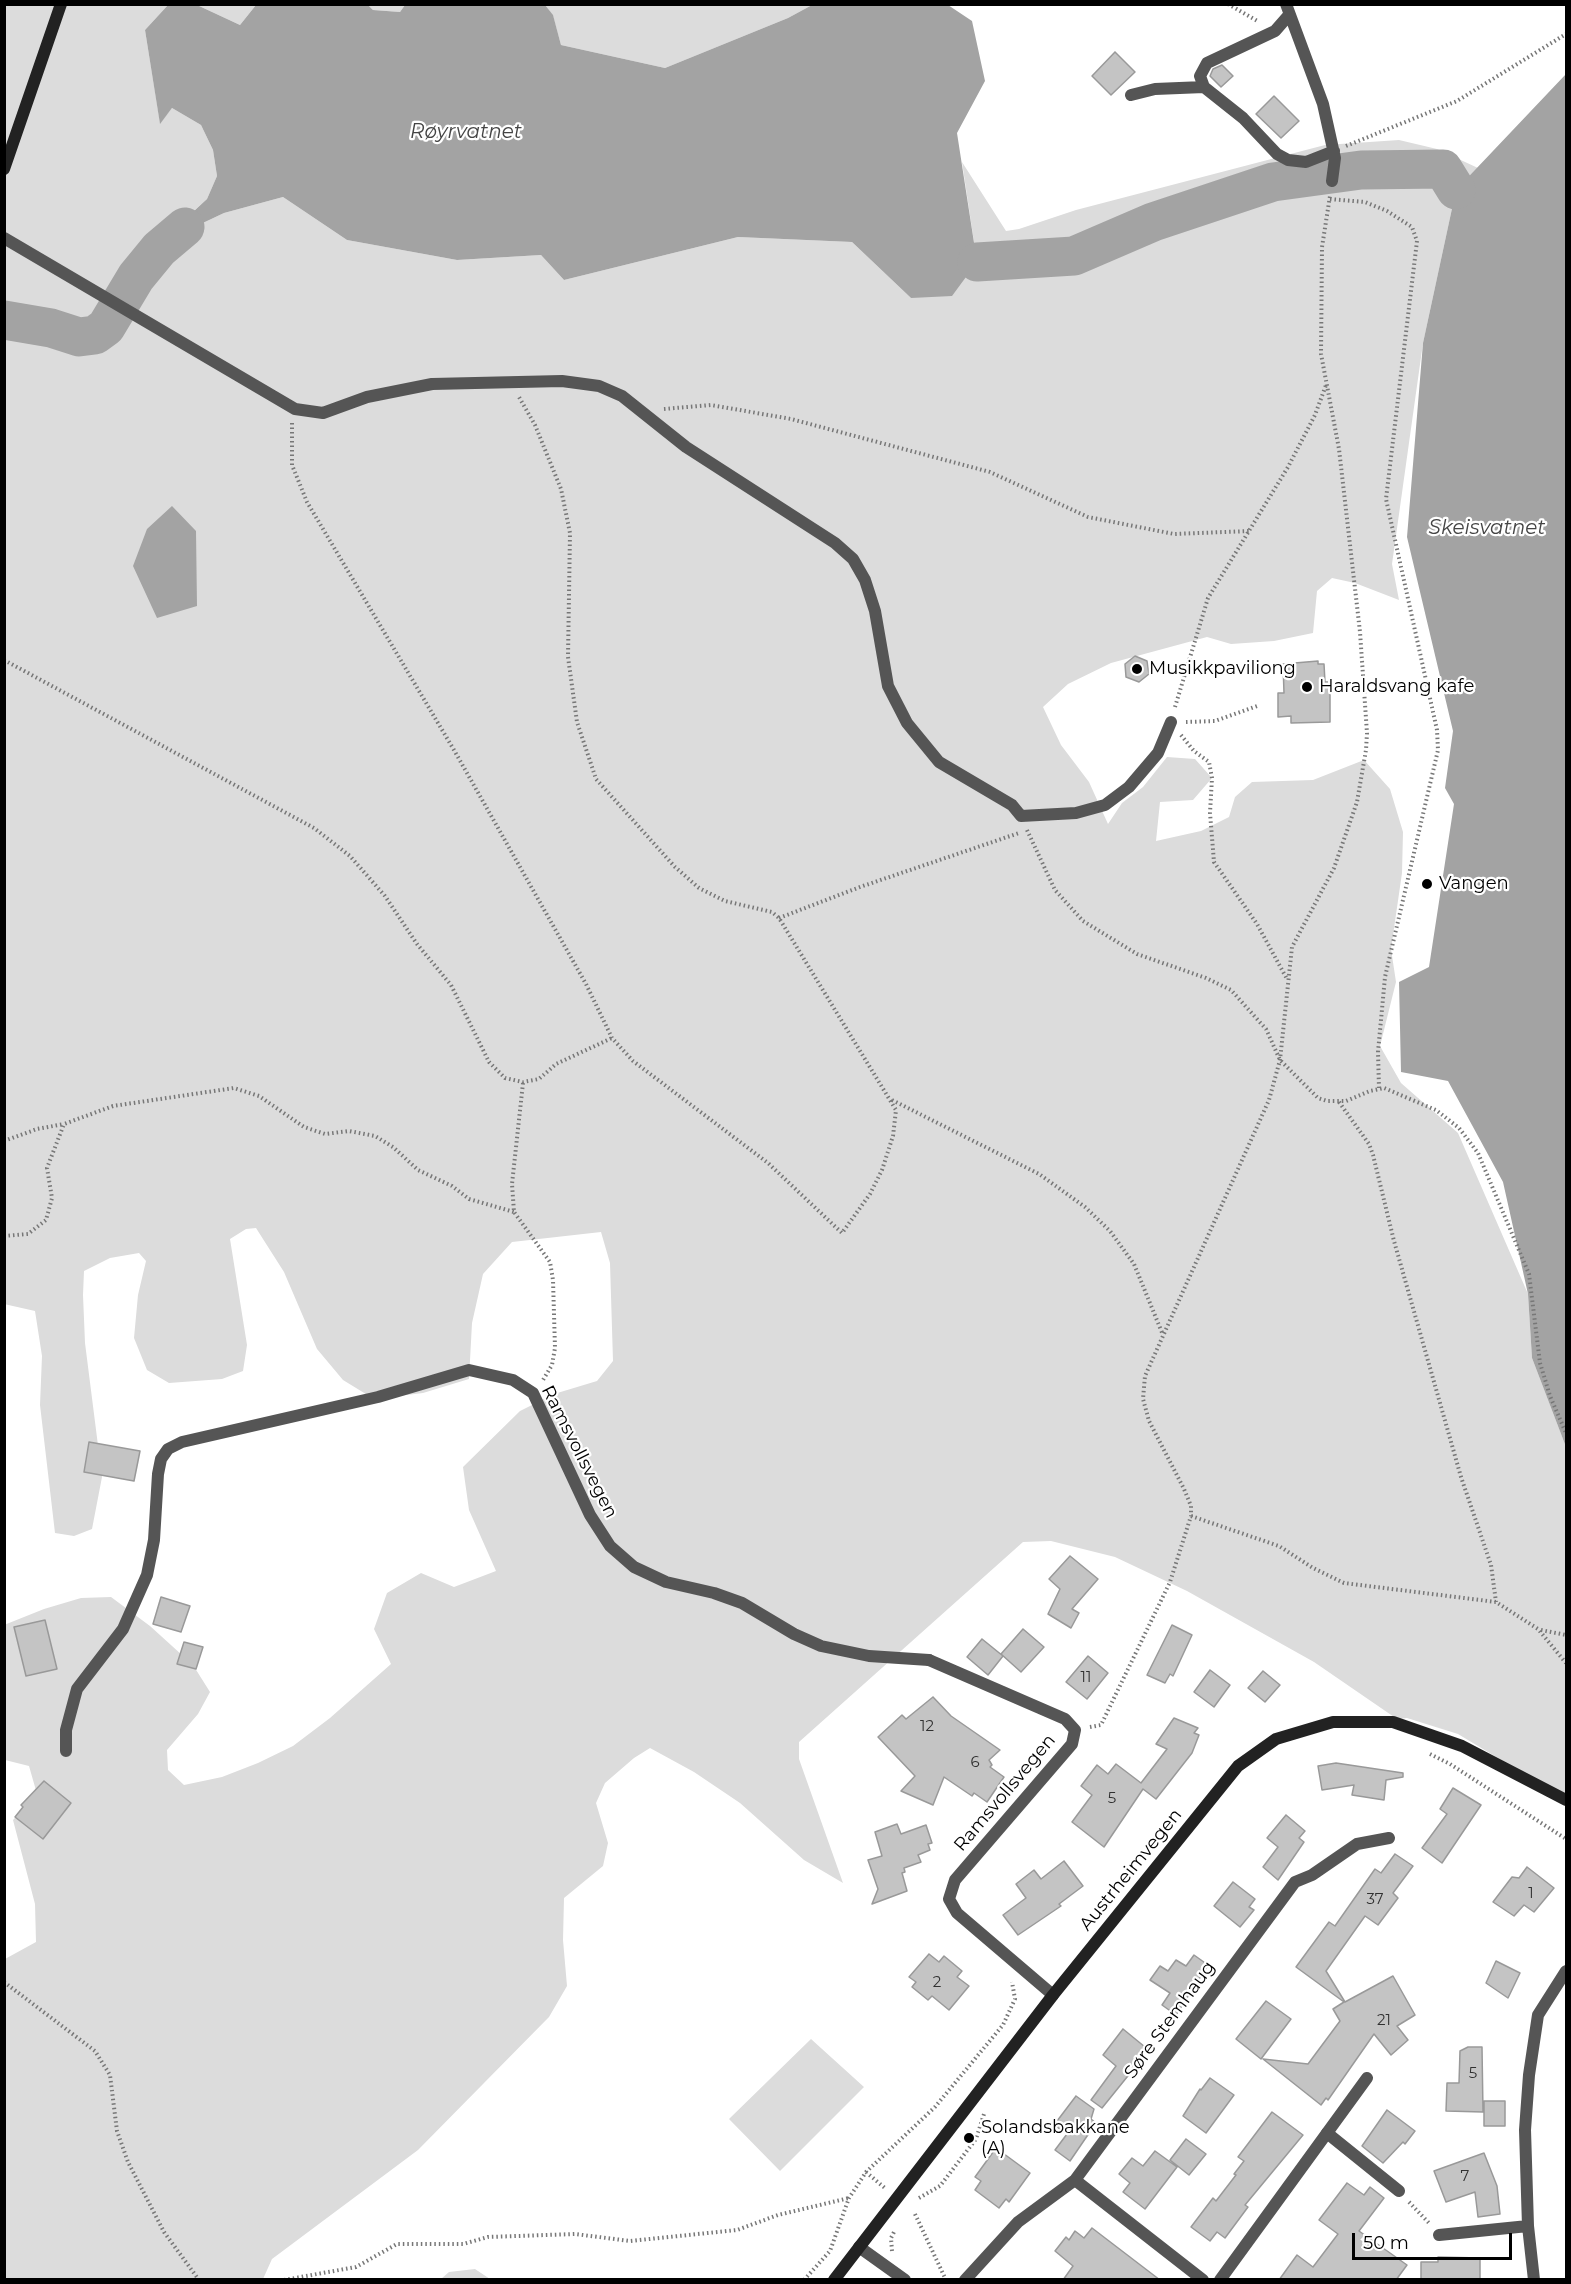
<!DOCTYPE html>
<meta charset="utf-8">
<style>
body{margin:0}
#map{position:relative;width:1571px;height:2284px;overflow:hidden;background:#fff;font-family:Montserrat,sans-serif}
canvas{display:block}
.frame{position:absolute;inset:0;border:6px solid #000;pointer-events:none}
.scale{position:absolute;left:1352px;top:2233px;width:160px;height:27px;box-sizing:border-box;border:3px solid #000;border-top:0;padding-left:8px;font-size:18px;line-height:21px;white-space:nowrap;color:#000;-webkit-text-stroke:4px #fff;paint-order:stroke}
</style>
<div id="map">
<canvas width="1571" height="2284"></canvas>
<div class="frame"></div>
<div class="scale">50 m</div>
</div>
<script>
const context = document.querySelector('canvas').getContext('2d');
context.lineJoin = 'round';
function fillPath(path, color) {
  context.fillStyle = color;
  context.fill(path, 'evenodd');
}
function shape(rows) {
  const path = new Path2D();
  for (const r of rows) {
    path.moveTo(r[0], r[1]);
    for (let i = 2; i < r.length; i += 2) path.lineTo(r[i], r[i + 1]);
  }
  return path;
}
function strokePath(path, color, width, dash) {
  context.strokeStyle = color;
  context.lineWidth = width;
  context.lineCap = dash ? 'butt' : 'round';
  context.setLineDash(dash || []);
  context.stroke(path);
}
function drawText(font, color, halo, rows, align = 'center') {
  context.font = font + ' Montserrat,sans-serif';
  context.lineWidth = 4.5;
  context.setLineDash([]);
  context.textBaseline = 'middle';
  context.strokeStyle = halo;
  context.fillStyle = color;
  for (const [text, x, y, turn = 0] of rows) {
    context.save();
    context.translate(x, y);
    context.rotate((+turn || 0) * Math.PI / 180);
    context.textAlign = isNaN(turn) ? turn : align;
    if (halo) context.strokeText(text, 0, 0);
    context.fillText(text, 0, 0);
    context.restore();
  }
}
fillPath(shape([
 [5,5,168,5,145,30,160,123,172,108,201,125,213,150,217,176,207,199,186,218,188,230,224,213,283,197,347,240,457,260,541,255,564,280,738,237,852,242,911,298,977,262,962,162,1006,231,1019,229,1076,210,1325,145,1399,140,1437,149,1478,168,1456,190,1423,343,1392,564,1399,600,1355,583,1332,578,1317,591,1313,633,1274,641,1231,644,1207,637,1111,663,1068,684,1043,707,1061,745,1089,782,1108,824,1122,803,1143,787,1167,757,1195,759,1212,778,1193,800,1160,802,1156,841,1201,831,1229,817,1235,797,1252,782,1313,780,1364,760,1390,789,1403,832,1402,873,1391,949,1396,982,1380,1046,1401,1083,1458,1133,1528,1294,1532,1358,1566,1447,1566,1799,1458,1734,1407,1718,1397,1719,1314,1662,1187,1591,1115,1557,1051,1541,1023,1542,799,1742,799,1759,843,1883,804,1860,740,1803,694,1772,650,1748,634,1758,605,1783,596,1803,608,1843,603,1866,564,1898,563,1940,567,1986,549,2017,418,2150,272,2259,263,2279,5,2279,5,1959,36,1942,35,1904,13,1820,37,1794,29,1766,5,1760,4,1625,44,1609,81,1598,111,1597,150,1626,193,1665,210,1692,198,1714,167,1750,168,1770,184,1785,222,1777,258,1763,293,1746,330,1718,391,1664,374,1629,387,1593,421,1573,454,1587,496,1571,469,1510,463,1467,520,1411,554,1394,597,1381,613,1361,610,1263,601,1232,512,1242,483,1274,472,1323,469,1379,423,1393,374,1399,343,1380,317,1349,284,1272,256,1228,246,1229,230,1239,247,1345,243,1371,222,1379,169,1383,147,1370,134,1338,138,1295,146,1261,139,1253,110,1258,84,1271,83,1295,85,1343,102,1477,92,1529,74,1536,55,1533,40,1405,42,1356,35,1311,4,1304],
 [197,5,256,5,240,25],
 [368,5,405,5,400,12,373,10],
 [545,5,812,5,788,18,665,68,561,45,553,16],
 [811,2039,864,2087,780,2171,729,2119],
 [475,2269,490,2279,441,2279,449,2272]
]), '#dcdcdc');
fillPath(shape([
 [168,5,197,5,240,25,256,5,368,5,373,10,400,12,405,5,545,5,553,15,561,45,665,68,788,18,812,5,948,5,972,21,985,81,957,133,977,262,952,296,911,298,852,242,738,237,564,280,541,255,457,260,347,240,283,197,224,213,188,230,182,222,207,199,217,176,213,150,201,125,172,108,160,124,145,30],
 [1566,74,1566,1447,1532,1358,1528,1294,1503,1182,1448,1081,1401,1072,1399,982,1429,967,1454,804,1445,788,1453,731,1407,537,1423,343,1456,190],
 [172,506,196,531,197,606,157,618,133,566,147,529]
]), '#a3a3a3');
strokePath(shape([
 [977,262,1074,256,1153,222,1273,182,1361,170,1443,169,1456,190],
 [4,320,51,328,79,337,95,335,106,327,136,277,159,249,185,227]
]), '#a3a3a3', 39);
const building = shape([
 [1115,52,1135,72,1111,95,1092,76,1115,52],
 [1222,65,1233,76,1221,87,1210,76,1213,69,1222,65],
 [1274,96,1299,121,1281,138,1256,114,1274,96],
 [1135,656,1147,661,1149,674,1139,682,1126,677,1125,664,1135,656],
 [1318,661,1318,664,1324,664,1325,682,1330,682,1330,722,1291,723,1291,716,1278,717,1278,693,1284,693,1283,664,1318,661],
 [89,1442,140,1451,134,1481,84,1472,89,1442],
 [1070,1556,1098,1579,1072,1609,1079,1613,1071,1628,1048,1614,1060,1589,1049,1579,1070,1556],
 [161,1597,190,1606,181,1632,153,1624,161,1597],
 [45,1620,57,1669,26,1676,14,1627,45,1620],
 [1172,1625,1192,1635,1173,1676,1170,1674,1165,1683,1147,1675,1172,1625],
 [1023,1629,1044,1647,1021,1672,1001,1654,1023,1629],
 [982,1639,1003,1656,988,1675,967,1657,982,1639],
 [184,1642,203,1647,196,1669,177,1664,184,1642],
 [1088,1656,1108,1673,1087,1699,1066,1682,1088,1656],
 [1210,1670,1230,1685,1214,1707,1194,1692,1210,1670],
 [1263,1671,1280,1685,1265,1702,1248,1688,1263,1671],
 [933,1697,951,1716,1000,1750,989,1760,992,1765,990,1767,1004,1777,987,1802,974,1793,972,1796,944,1777,933,1805,901,1791,915,1776,878,1737,902,1715,906,1719,933,1697],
 [1174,1718,1198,1728,1194,1733,1199,1735,1192,1753,1156,1799,1143,1789,1104,1847,1072,1822,1092,1795,1081,1786,1097,1765,1108,1774,1116,1764,1141,1783,1167,1749,1156,1744,1174,1718],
 [1336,1763,1403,1773,1403,1777,1386,1780,1384,1800,1352,1795,1354,1785,1322,1790,1318,1766,1336,1763],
 [44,1781,71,1803,43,1839,15,1817,23,1807,21,1805,44,1781],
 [1453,1788,1481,1805,1442,1863,1422,1848,1447,1814,1440,1809,1453,1788],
 [1286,1815,1305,1831,1299,1838,1304,1842,1278,1880,1263,1867,1278,1847,1267,1838,1286,1815],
 [897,1824,901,1834,926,1825,932,1843,928,1844,930,1850,918,1855,921,1862,904,1868,905,1872,902,1873,907,1891,872,1904,878,1889,868,1860,882,1856,875,1832,897,1824],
 [1395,1854,1413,1866,1393,1893,1398,1898,1378,1925,1365,1916,1326,1971,1345,2002,1393,1976,1415,2015,1397,2026,1408,2040,1391,2055,1374,2034,1328,2100,1326,2098,1321,2105,1263,2059,1308,2064,1340,2021,1333,2009,1344,2002,1296,1967,1329,1922,1335,1926,1375,1869,1381,1873,1395,1854],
 [1064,1861,1083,1886,1059,1904,1061,1906,1018,1935,1003,1915,1026,1898,1016,1884,1034,1870,1041,1879,1064,1861],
 [1527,1867,1554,1888,1534,1912,1524,1905,1514,1916,1493,1902,1512,1877,1519,1878,1527,1867],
 [1233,1882,1255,1899,1249,1907,1254,1910,1240,1927,1214,1906,1233,1882],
 [929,1954,939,1962,944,1956,962,1971,957,1977,969,1986,949,2010,932,1996,928,2000,912,1987,916,1982,909,1977,929,1954],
 [1194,1955,1208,1965,1176,2015,1162,2005,1170,1993,1150,1980,1160,1966,1168,1971,1176,1960,1186,1966,1194,1955],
 [1496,1961,1520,1973,1508,1998,1486,1983,1496,1961],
 [1266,2001,1291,2019,1261,2059,1236,2039,1266,2001],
 [1123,2029,1145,2047,1137,2058,1140,2061,1102,2108,1091,2100,1116,2066,1103,2055,1123,2029],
 [1468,2047,1482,2047,1483,2112,1446,2111,1447,2083,1459,2083,1460,2051,1468,2047],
 [1210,2078,1234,2095,1206,2133,1183,2116,1200,2089,1201,2090,1210,2078],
 [1076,2096,1094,2109,1091,2119,1096,2123,1070,2161,1055,2150,1067,2134,1054,2125,1076,2096],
 [1484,2101,1505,2101,1505,2126,1484,2126,1484,2101],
 [1387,2110,1415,2131,1405,2144,1403,2142,1383,2163,1362,2146,1387,2110],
 [1272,2112,1303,2135,1245,2205,1248,2207,1225,2238,1217,2232,1210,2241,1191,2227,1213,2198,1216,2201,1236,2175,1234,2174,1244,2161,1238,2157,1272,2112],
 [1186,2139,1206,2154,1189,2175,1170,2160,1186,2139],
 [996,2148,1030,2173,1009,2202,1006,2199,999,2208,975,2190,981,2181,975,2177,996,2148],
 [1155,2151,1177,2167,1145,2209,1123,2192,1130,2183,1119,2174,1132,2158,1143,2166,1155,2151],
 [1484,2153,1497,2186,1500,2214,1478,2217,1475,2192,1446,2202,1434,2171,1484,2153],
 [1347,2183,1364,2195,1370,2187,1384,2198,1359,2231,1407,2265,1396,2280,1279,2280,1297,2255,1313,2267,1338,2234,1319,2220,1347,2183],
 [1092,2228,1160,2280,1063,2280,1073,2266,1055,2251,1066,2237,1069,2240,1075,2231,1084,2238,1092,2228],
 [1438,2257,1480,2258,1480,2280,1421,2280,1421,2262,1438,2262,1438,2257]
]);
fillPath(building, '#c4c4c4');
strokePath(building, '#999', 1.5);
strokePath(shape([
 [1228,4,1259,22],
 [1346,146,1457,101,1566,34],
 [1330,199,1365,202,1387,211,1412,227,1417,241,1386,499,1437,730,1438,750,1385,977,1378,1052,1379,1088],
 [664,409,711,405,791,419,990,472,1088,517,1174,534,1250,531],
 [292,423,292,465,307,502,454,750,586,984,612,1038,633,1061,768,1163,842,1233,870,1194,882,1170,893,1136,896,1110,779,918,772,912,725,901,699,888,675,867,596,779,577,722,568,657,570,533,561,489,535,425,519,397],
 [4,660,314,828,350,856,385,896,417,944,451,985,489,1062,505,1078,523,1082,539,1079,556,1064,612,1038],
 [1175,707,1208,598,1288,467,1315,415,1326,385],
 [1186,722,1215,721,1257,706],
 [1181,735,1194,751,1209,762,1212,778,1210,813,1214,862,1257,924,1287,979],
 [1027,830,1055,890,1083,921,1137,954,1206,978,1231,990,1266,1029,1280,1060,1318,1098,1327,1101,1346,1101,1370,1091,1384,1088,1436,1110,1459,1128,1478,1153,1529,1274,1540,1363,1550,1396,1566,1433],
 [779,918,860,887,1019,833],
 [523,1083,512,1184,514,1212,550,1262,553,1280,555,1348,552,1365,543,1380],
 [892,1100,1039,1174,1085,1207,1110,1231,1134,1264,1163,1335],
 [1339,1102,1369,1144,1373,1155,1394,1241,1461,1477,1491,1565,1496,1602],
 [4,1141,37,1129,64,1124],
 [4,1236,28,1234,46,1220,52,1198,47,1168,64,1124,113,1106,234,1088,259,1096,304,1127,325,1134,349,1131,375,1136,393,1147,418,1170,452,1186,469,1199,514,1212],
 [1191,1516,1279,1546,1313,1568,1344,1583,1496,1602,1538,1629,1566,1663],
 [1541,1630,1566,1635],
 [1090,1727,1101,1725,1170,1582,1191,1516,1191,1506,1184,1489,1149,1421,1143,1399,1145,1376,1269,1100,1280,1060,1292,947,1334,868,1357,802,1366,750,1367,733,1360,632,1339,449,1321,354,1322,247,1330,196],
 [1430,1754,1450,1764,1566,1839],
 [4,1982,95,2051,110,2075,117,2131,128,2162,164,2232,199,2280],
 [866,2172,886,2189],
 [919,2198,940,2186,976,2139,984,2114],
 [1409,2202,1429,2223],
 [915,2214,946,2280],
 [892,2251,891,2238,895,2230],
 [284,2280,356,2267,397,2244,463,2244,488,2237,575,2234,630,2241,737,2230,778,2215,849,2198],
 [804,2280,830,2251,849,2198,866,2172,935,2107,1003,2025,1015,1999,1012,1982]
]), '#777', 4, [1.5, 3]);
strokePath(shape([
 [1286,4,1323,104,1335,158,1332,181],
 [1204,87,1200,76,1207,63,1275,31,1289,15],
 [1131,95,1155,89,1204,87,1243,118,1277,154,1288,160,1306,162,1334,151],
 [4,238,295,409,323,413,367,397,432,384,562,381,599,386,622,396,686,447,835,543,853,559,865,580,875,611,888,686,907,723,939,762,1012,805,1021,816,1076,813,1105,805,1129,787,1158,753,1171,722],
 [66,1751,66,1730,77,1689,123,1629,147,1575,154,1540,158,1474,161,1459,168,1449,182,1442,378,1397,469,1370,513,1380,533,1393,590,1515,610,1546,634,1567,666,1582,714,1593,742,1603,794,1634,821,1646,869,1656,929,1660],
 [1327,2133,1399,2191]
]), '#555', 12);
strokePath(shape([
 [929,1660,1065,1719,1075,1730,1072,1744,955,1880,949,1899,957,1913,1053,1995],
 [1075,2180,1203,2280],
 [1439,2235,1528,2226],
 [859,2247,905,2280],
 [965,2280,1018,2222,1075,2180,1295,1882,1312,1875,1357,1844,1389,1838],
 [1220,2280,1367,2078],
 [1534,2280,1528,2226,1525,2130,1529,2075,1538,2015,1566,1971]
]), '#555', 12);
strokePath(shape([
 [4,169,61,4],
 [834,2280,1053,1995,1238,1766,1276,1739,1333,1722,1393,1722,1462,1746,1566,1800]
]), '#222', 12);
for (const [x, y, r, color] of [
 [1137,669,6,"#000"],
 [1307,687,6,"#000"],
 [1427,884,6,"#000"],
 [969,2138,6,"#000"]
]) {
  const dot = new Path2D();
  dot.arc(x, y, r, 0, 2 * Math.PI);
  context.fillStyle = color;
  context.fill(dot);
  strokePath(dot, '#fff', 2);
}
drawText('15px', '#313131', null, [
 ["11",1086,1678],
 ["12",927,1727],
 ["6",975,1763],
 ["5",1112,1799],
 ["1",1531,1894],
 ["37",1375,1900],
 ["2",937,1983],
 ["21",1384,2021],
 ["5",1473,2074],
 ["7",1465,2177]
]);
drawText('18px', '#000', '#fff', [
 ["Musikkpaviliong",1149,669],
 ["Haraldsvang kafe",1319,687],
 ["Vangen",1439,884],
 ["Solandsbakkane",981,2128],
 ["(A)",981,2149]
], 'left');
drawText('18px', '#000', '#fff', [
 ["Ramsvollsvegen",579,1452,63],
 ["Ramsvollsvegen",1005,1793,-50],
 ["Austrheimvegen",1131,1870,-51],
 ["Søre Stemhaug",1170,2020,-54]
]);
drawText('italic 20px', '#444', '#fff', [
 ["Røyrvatnet",466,132],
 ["Skeisvatnet",1487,528]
]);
</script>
